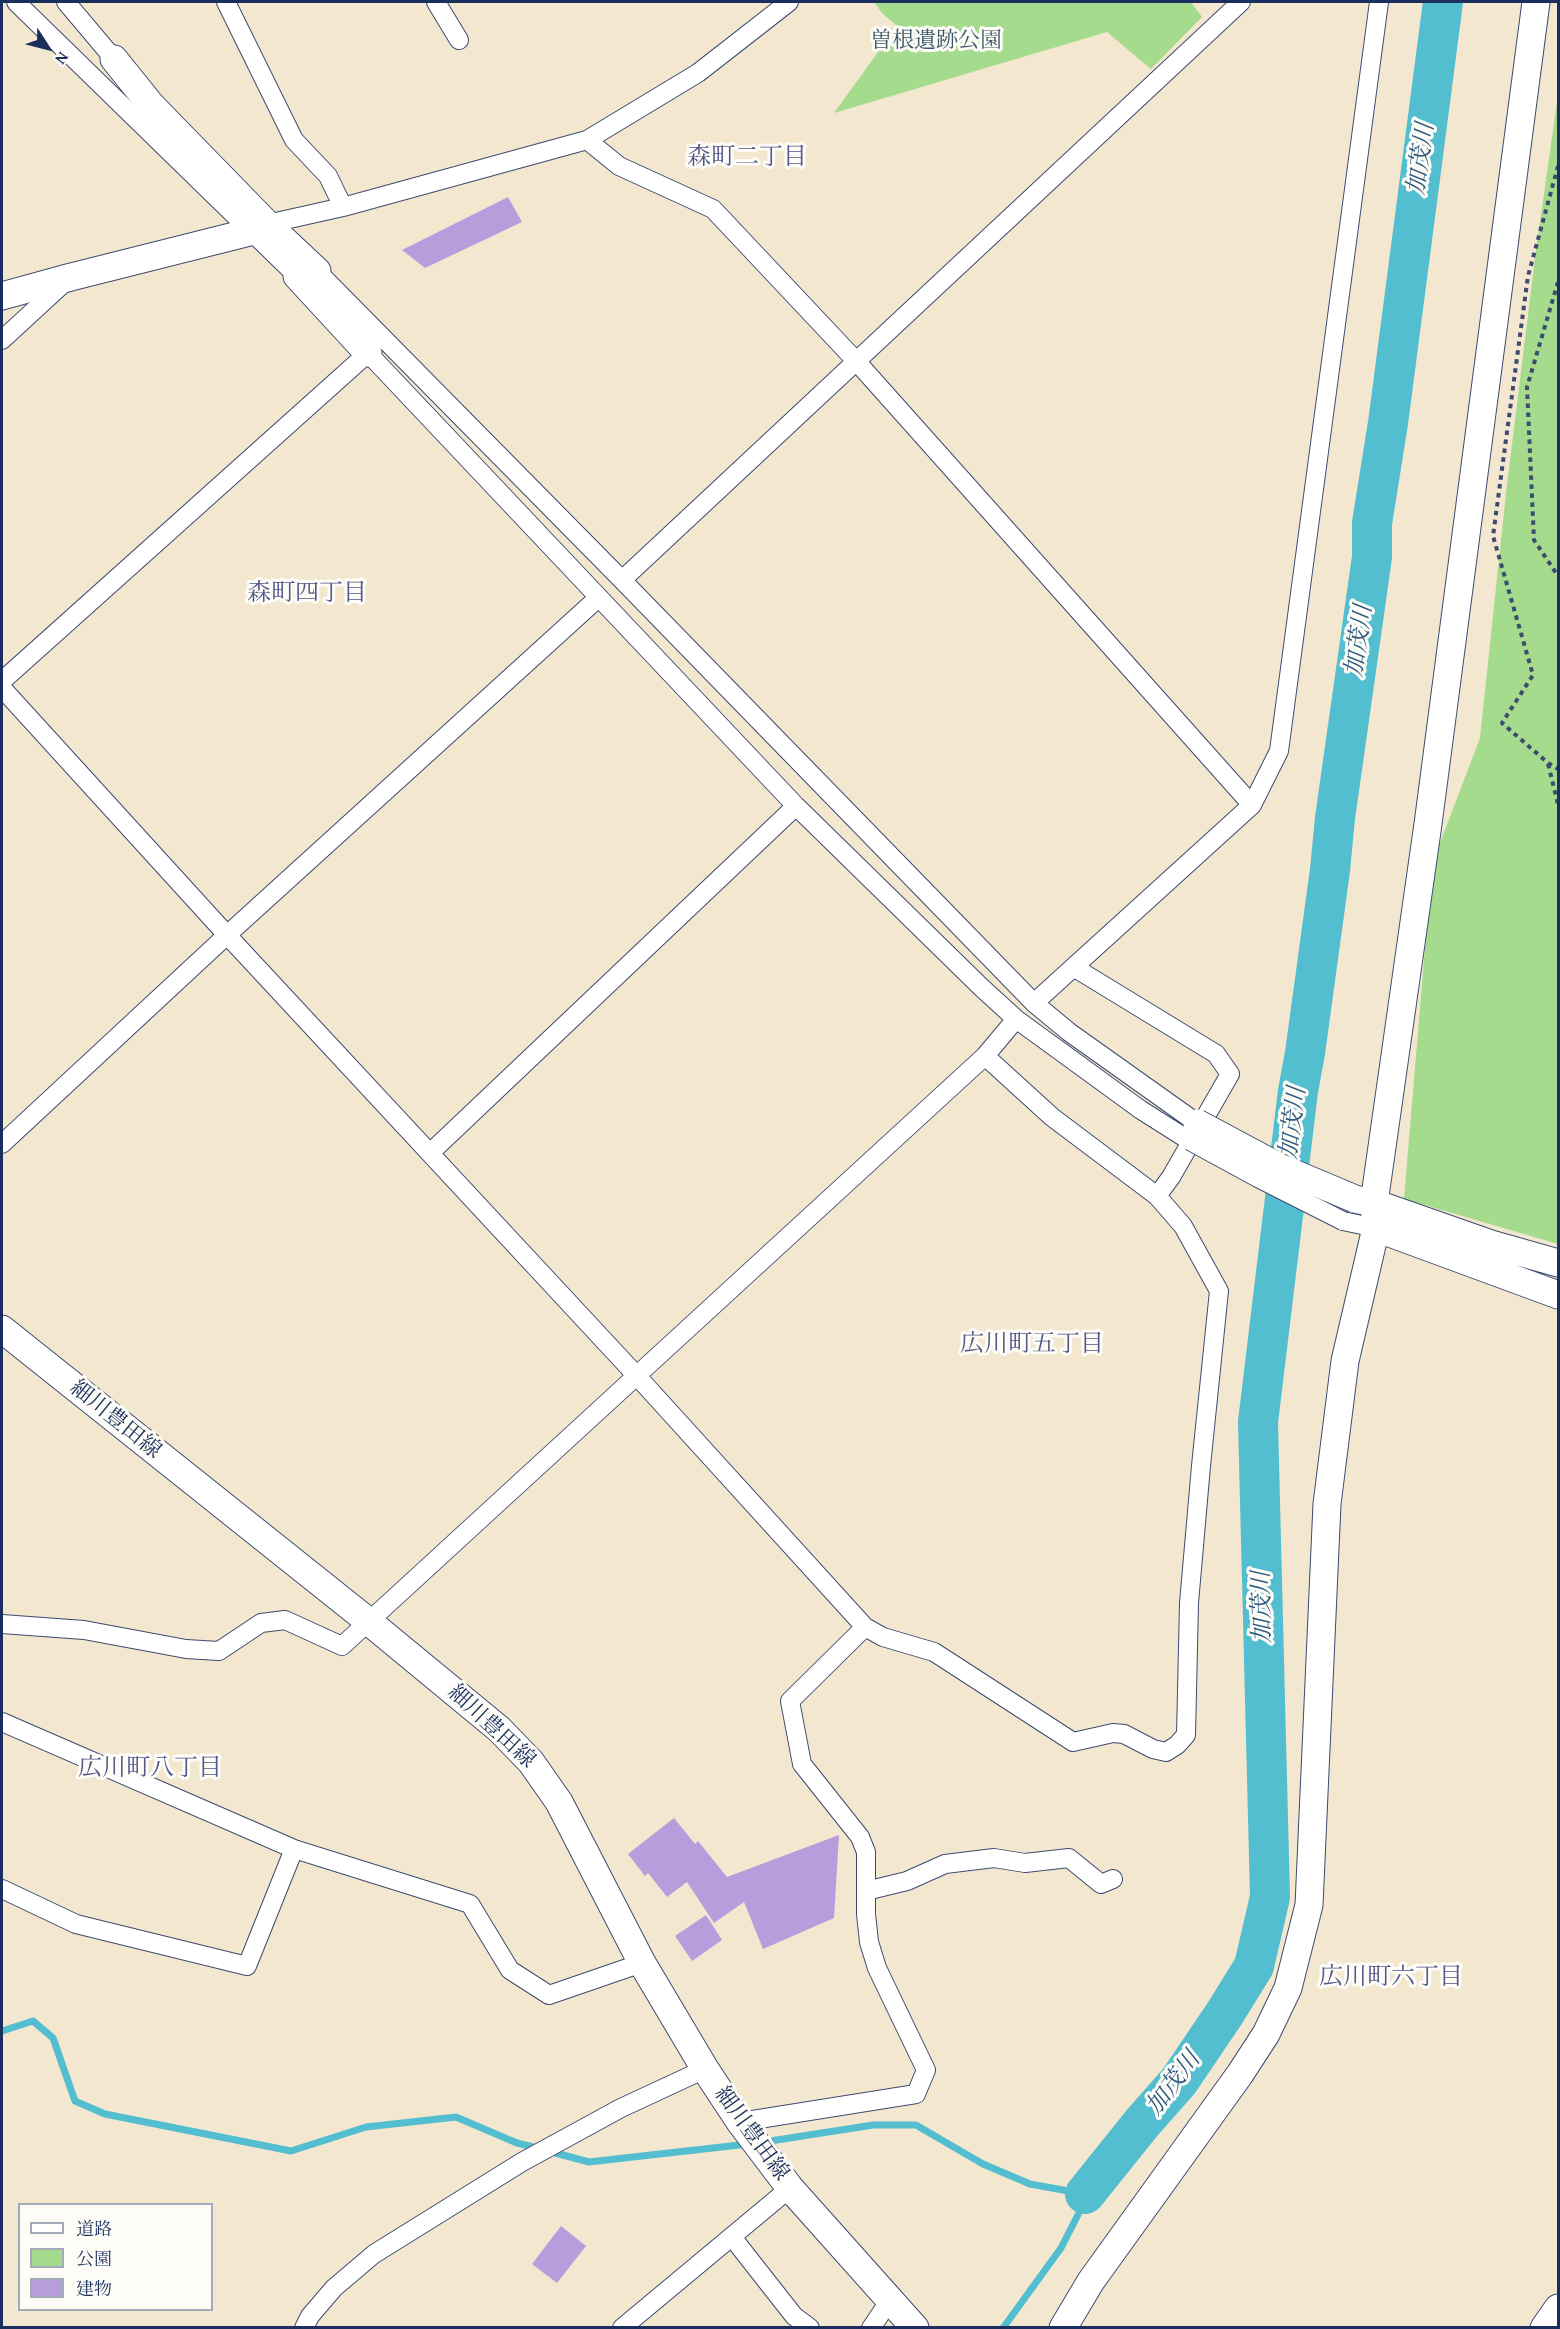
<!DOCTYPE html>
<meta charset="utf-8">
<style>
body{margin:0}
#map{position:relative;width:1560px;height:2329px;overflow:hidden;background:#f4e7cf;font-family:"Gentium Book Plus","Noto Serif JP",serif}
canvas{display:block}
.frame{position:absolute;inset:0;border:3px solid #1b2f5e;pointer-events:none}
.legend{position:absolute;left:18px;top:2203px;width:195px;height:108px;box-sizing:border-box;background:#fdfcf7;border:2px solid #a3aaba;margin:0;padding:8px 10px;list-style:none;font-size:18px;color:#1b2f5e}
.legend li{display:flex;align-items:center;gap:12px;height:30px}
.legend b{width:30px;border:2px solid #a3aaba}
.north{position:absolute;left:18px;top:18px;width:60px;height:60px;-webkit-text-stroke:4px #fdfcf7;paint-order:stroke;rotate:126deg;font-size:16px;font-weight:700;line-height:24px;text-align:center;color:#1b2f5e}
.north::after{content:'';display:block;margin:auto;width:21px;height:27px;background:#1b2f5e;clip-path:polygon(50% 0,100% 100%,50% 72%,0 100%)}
</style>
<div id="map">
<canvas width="1560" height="2329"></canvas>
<div class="frame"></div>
<ul class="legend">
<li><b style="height:8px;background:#fff"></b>道路</li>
<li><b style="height:16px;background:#a4db8c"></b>公園</li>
<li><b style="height:16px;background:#b89ddd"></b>建物</li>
</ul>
<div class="north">N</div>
</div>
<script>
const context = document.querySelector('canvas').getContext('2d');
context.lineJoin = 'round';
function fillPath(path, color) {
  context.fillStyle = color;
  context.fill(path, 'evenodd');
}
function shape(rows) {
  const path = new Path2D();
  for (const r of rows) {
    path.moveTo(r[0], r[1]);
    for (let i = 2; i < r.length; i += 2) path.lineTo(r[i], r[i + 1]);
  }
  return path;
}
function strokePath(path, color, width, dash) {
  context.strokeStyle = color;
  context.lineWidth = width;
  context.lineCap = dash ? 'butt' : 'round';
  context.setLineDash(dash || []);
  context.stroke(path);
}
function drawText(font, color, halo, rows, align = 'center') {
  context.font = font + ' "Gentium Book Plus","Noto Serif JP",serif';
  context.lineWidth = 6;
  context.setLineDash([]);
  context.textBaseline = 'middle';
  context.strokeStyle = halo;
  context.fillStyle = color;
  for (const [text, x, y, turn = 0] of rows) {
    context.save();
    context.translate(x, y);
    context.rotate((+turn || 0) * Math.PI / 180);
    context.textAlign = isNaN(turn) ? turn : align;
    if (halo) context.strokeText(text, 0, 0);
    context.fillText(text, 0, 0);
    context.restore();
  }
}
fillPath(shape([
 [874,2,1191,2,1202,17,1151,69,1107,32,834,113,897,26,882,13],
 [1558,95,1558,1244,1404,1199,1432,864,1480,738,1506,493,1536,250]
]), '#a4db8c');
strokePath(shape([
 [2,2031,33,2021,53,2038,75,2101,105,2114,291,2151,366,2127,456,2117,517,2143,537,2148],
 [764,2142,873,2125,916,2125,983,2164,1030,2184,1085,2194,1084,2203,1061,2248,1003,2328],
 [548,2151,589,2162,748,2144]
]), '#54bed1', 7);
strokePath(shape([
 [1085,2194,1142,2123,1179,2081,1225,2013,1254,1966,1270,1897,1258,1422,1298,1091,1305,1053,1330,870,1335,818,1372,557,1372,523,1388,423,1443,2]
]), '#54bed1', 40);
fillPath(shape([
 [508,197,522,222,425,268,402,250],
 [674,1818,695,1844,698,1841,727,1877,839,1835,834,1918,763,1949,744,1902,714,1923,687,1882,667,1897,648,1873,645,1876,628,1854],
 [706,1915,722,1940,692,1961,675,1936],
 [561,2226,586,2246,557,2283,532,2264]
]), '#b89ddd');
const street = shape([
 [16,2,297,276],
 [66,2,114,59],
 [226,2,294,140,328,176,343,207],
 [436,2,459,40],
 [587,140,619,166,713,209,857,362,1252,805],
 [267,224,343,207,587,140,698,73,789,2],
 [317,271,622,580,1034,1003,1069,1032,1197,1123],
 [2,340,65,282],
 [622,580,1241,2],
 [2,681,368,353,796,806,982,988,1016,1019,1141,1110,1190,1141],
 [2,688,227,935,636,1375,865,1627,790,1701,802,1764,860,1837,866,1852,866,1914,869,1942,877,1968,926,2070,916,2094,740,2122],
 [1034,1003,1252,805,1279,751,1379,2],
 [985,1056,1052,1117,1157,1196,1171,1177,1230,1074,1216,1054,1075,968],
 [2,1144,227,935,598,598],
 [430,1153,796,806],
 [1343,1221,1376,1228],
 [2,1624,84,1630,186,1649,219,1651,261,1623,285,1620,342,1646,985,1056,1016,1019],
 [865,1627,883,1637,934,1652,1073,1742,1113,1733,1124,1734,1153,1749,1166,1752,1177,1745,1186,1735,1189,1603,1201,1466,1219,1291,1183,1226,1157,1196],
 [2,1722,294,1849,470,1904,510,1970,549,1995,642,1963],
 [2,1889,76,1924,247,1966,294,1849],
 [866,1891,907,1881,945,1864,994,1858,1025,1863,1069,1858,1101,1884,1113,1879],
 [732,2237,794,2316,810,2328],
 [304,2328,310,2316,334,2288,374,2254,522,2162,621,2108,705,2069],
 [622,2328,790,2188],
 [871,2328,890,2300]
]);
const secondary = shape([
 [114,59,151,105,267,224,317,271],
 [297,276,368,353],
 [2,296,71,277,250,232,267,224],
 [1359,1200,1374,1203,1491,1244,1558,1263],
 [1376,1228,1558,1295],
 [2,1329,368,1621,499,1729,531,1762,559,1802,642,1963,705,2069,740,2122,790,2188,915,2328],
 [1063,2328,1091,2281,1240,2074,1266,2034,1288,1988,1309,1905,1327,1504,1345,1361,1376,1228,1374,1203,1428,824,1536,2],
 [1544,2328,1558,2308]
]);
strokePath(street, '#3c4b6f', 20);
strokePath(secondary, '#3c4b6f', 29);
strokePath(shape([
 [1558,166,1528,276,1493,536,1533,675,1502,723,1548,763,1558,769],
 [1558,282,1527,387,1534,540,1558,576],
 [1548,764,1558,804]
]), '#3c4b6f', 4, [4.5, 4.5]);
strokePath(street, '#fff', 18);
strokePath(secondary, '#fff', 27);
const streetBridge = shape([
 [1190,1141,1258,1178,1343,1221]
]);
const secondaryBridge = shape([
 [1197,1123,1279,1167,1355,1199]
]);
strokePath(streetBridge, '#3c4b6f', 20, []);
strokePath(secondaryBridge, '#3c4b6f', 29, []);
strokePath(streetBridge, '#fff', 18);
strokePath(secondaryBridge, '#fff', 27);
drawText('22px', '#3d5a6a', '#fdfcf7', [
 ["曽根遺跡公園",936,41]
]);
drawText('22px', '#1b2f5e', '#fdfcf7', [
 ["細川豊田線",115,1420,39],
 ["細川豊田線",491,1727,43],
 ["細川豊田線",751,2134,54]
]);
drawText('24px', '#52568a', '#fdfcf7', [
 ["森町二丁目",747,158],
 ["森町四丁目",307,594],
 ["広川町五丁目",1032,1345],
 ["広川町八丁目",150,1769],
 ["広川町六丁目",1391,1978]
]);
drawText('italic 24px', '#2c5a80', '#fdfcf7', [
 ["加茂川",1422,159,-82],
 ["加茂川",1360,641,-82],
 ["加茂川",1294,1123,-83],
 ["加茂川",1263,1607,-91],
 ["加茂川",1174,2084,-53]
]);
</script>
